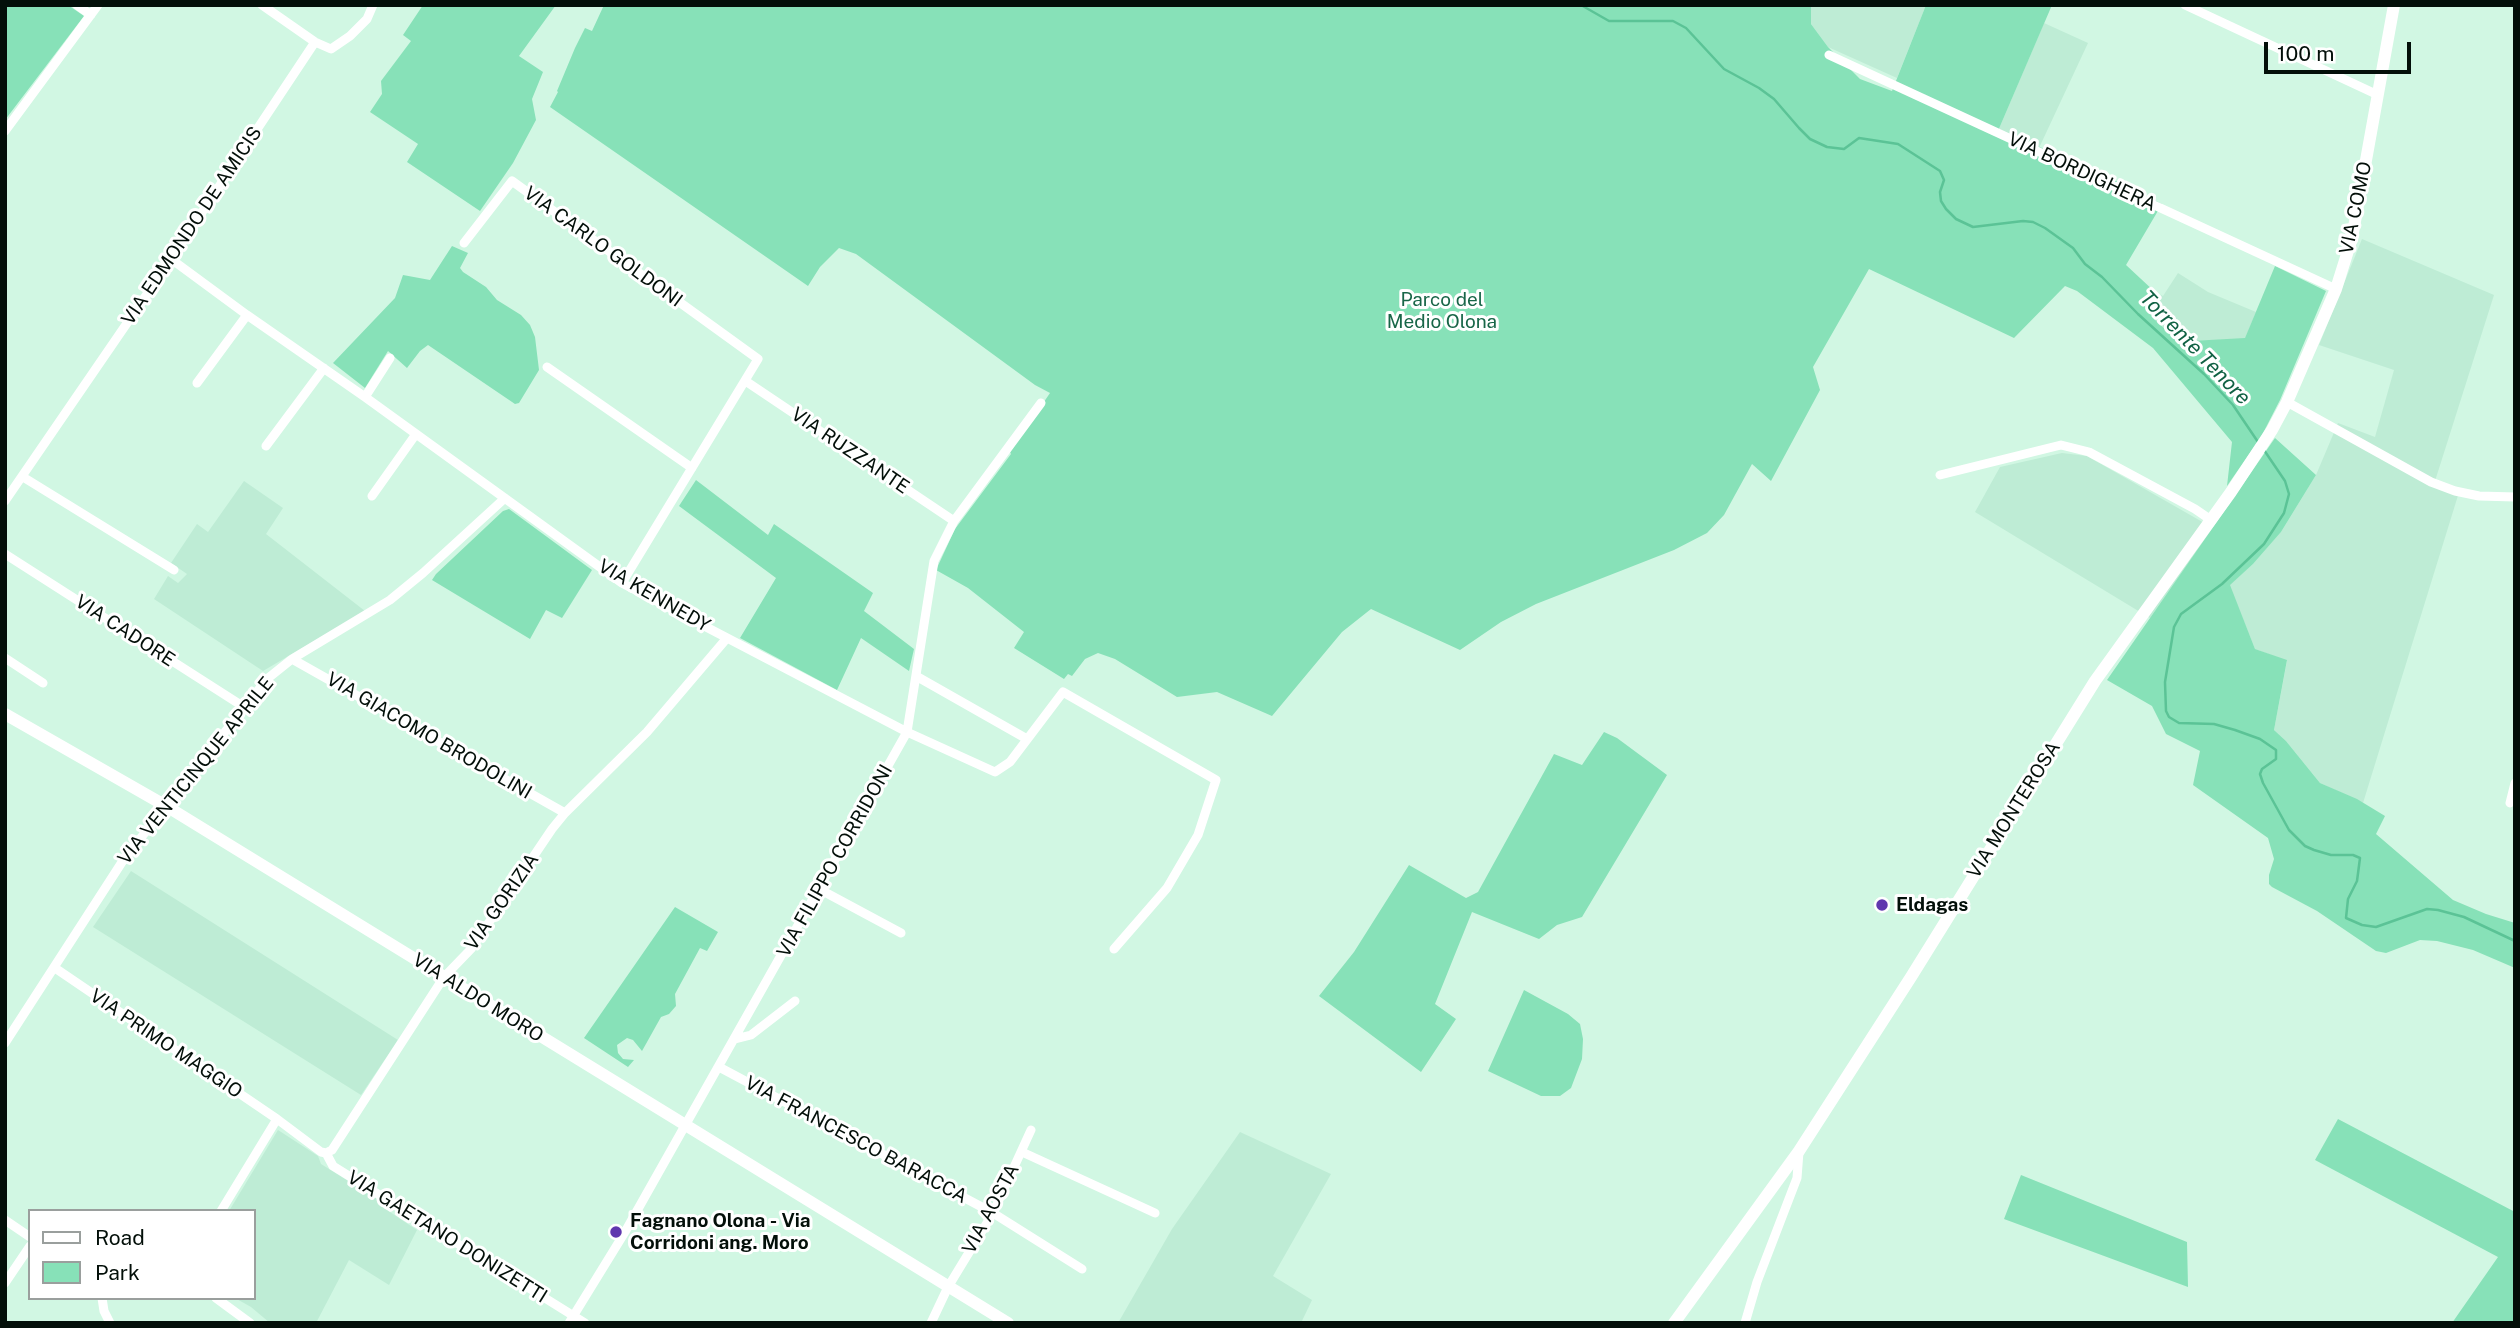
<!DOCTYPE html>
<style>
body{margin:0}
#map{position:relative;width:2520px;height:1328px;overflow:hidden;background:#d1f7e3;font-family:"Public Sans",sans-serif}
canvas{display:block}
.frame{position:absolute;inset:0;border:7px solid #030f09;pointer-events:none}
.legend{position:absolute;left:28px;top:1209px;width:228px;height:91px;box-sizing:border-box;background:#fff;border:2px solid #9a9f9d;margin:0;padding:9px 12px;list-style:none;font-size:21px;color:#030f09}
.legend li{display:flex;align-items:center;gap:14px;height:35px}
.legend b{width:35px;border:2px solid #9a9f9d}
.scale{position:absolute;left:2264px;top:42px;width:147px;height:32px;box-sizing:border-box;border:4px solid #030f09;border-top:0;padding-left:9px;font-size:21px;line-height:24px;white-space:nowrap;color:#030f09;-webkit-text-stroke:5px #fff;paint-order:stroke}
</style>
<div id="map">
<canvas width="2520" height="1328"></canvas>
<div class="frame"></div>
<ul class="legend">
<li><b style="height:9px;background:#fff"></b>Road</li>
<li><b style="height:19px;background:#87e1b8"></b>Park</li>
</ul>
<div class="scale">100 m</div>
</div>
<script>
const context = document.querySelector('canvas').getContext('2d');
context.lineJoin = 'round';
function fillPath(path, color) {
  context.fillStyle = color;
  context.fill(path, 'evenodd');
}
function shape(rows) {
  const path = new Path2D();
  for (const r of rows) {
    path.moveTo(r[0], r[1]);
    for (let i = 2; i < r.length; i += 2) path.lineTo(r[i], r[i + 1]);
  }
  return path;
}
function strokePath(path, color, width, dash) {
  context.strokeStyle = color;
  context.lineWidth = width;
  context.lineCap = dash ? 'butt' : 'round';
  context.setLineDash(dash || []);
  context.stroke(path);
}
function drawText(font, color, halo, rows, align = 'center') {
  context.font = font + ' "Public Sans",sans-serif';
  context.lineWidth = 6;
  context.setLineDash([]);
  context.textBaseline = 'middle';
  context.strokeStyle = halo;
  context.fillStyle = color;
  for (const [text, x, y, turn = 0] of rows) {
    context.save();
    context.translate(x, y);
    context.rotate((+turn || 0) * Math.PI / 180);
    context.textAlign = isNaN(turn) ? turn : align;
    if (halo) context.strokeText(text, 0, 0);
    context.fillText(text, 0, 0);
    context.restore();
  }
}
fillPath(shape([
 [1811,5,1926,5,1897,78,1828,47,1811,24],
 [2044,23,2088,43,2039,148,1998,131],
 [2362,239,2494,295,2435,481,2460,489,2363,803,2320,783,2286,741,2274,730,2287,661,2255,649,2229,585,2253,564,2281,532,2316,475,2338,423,2375,437,2394,370,2319,345],
 [2178,273,2208,292,2256,312,2245,339,2192,341,2188,349,2154,319,2155,292,2163,296],
 [2062,453,2087,456,2213,528,2150,618,1975,512,2000,467],
 [244,481,283,508,266,534,365,611,263,671,154,599,168,576,178,583,187,574,171,563,197,524,208,532],
 [131,871,398,1040,361,1095,93,927],
 [278,1130,318,1156,321,1164,382,1202,381,1206,417,1230,389,1285,349,1260,316,1323,270,1323,251,1307,235,1298,254,1298,254,1211,229,1211],
 [1240,1132,1331,1174,1273,1276,1312,1300,1301,1323,1118,1323,1172,1229]
]), '#beecd5');
fillPath(shape([
 [5,5,68,5,84,16,5,120],
 [423,5,556,5,519,56,543,72,532,99,536,120,513,163,480,211,407,162,418,144,370,112,382,94,381,81,411,41,403,35],
 [604,5,1811,5,1811,24,1828,47,1860,79,1892,91,1926,5,2052,5,1998,131,2081,163,2162,204,2126,265,2155,292,2154,319,2187,349,2191,341,2245,338,2275,266,2326,291,2280,400,2261,437,2227,486,2232,442,2153,348,2077,291,2065,286,2014,338,1869,269,1813,367,1820,390,1771,481,1752,464,1724,515,1707,533,1674,550,1536,604,1501,622,1460,650,1371,609,1342,632,1272,716,1217,692,1177,697,1115,659,1098,653,1085,659,1072,676,1068,674,1064,679,1014,648,1024,632,968,588,936,570,955,529,1011,454,1010,452,1050,393,1035,385,856,254,839,248,820,267,808,286,550,107,558,92,557,91,575,48,585,28,592,31],
 [452,246,468,253,460,268,463,272,486,287,497,300,521,315,530,325,535,337,539,370,519,403,515,404,428,345,420,351,407,368,388,351,365,388,333,363,395,298,403,275,430,280],
 [2275,438,2316,475,2281,532,2253,564,2230,585,2255,649,2287,660,2274,730,2286,741,2320,783,2357,799,2385,816,2376,834,2453,900,2486,914,2515,923,2515,968,2473,950,2437,941,2420,940,2386,953,2376,951,2317,911,2272,887,2269,884,2269,875,2274,859,2268,838,2193,785,2200,751,2166,734,2152,706,2107,680],
 [696,480,768,535,774,524,873,593,864,611,914,649,909,671,861,638,837,690,740,638,776,578,679,506],
 [509,509,592,570,562,618,546,610,530,639,432,580,436,574,503,511],
 [1604,732,1617,738,1667,775,1582,917,1557,925,1539,939,1472,912,1435,1004,1456,1019,1421,1072,1319,996,1354,952,1409,865,1466,898,1478,892,1554,754,1582,765],
 [675,907,718,932,707,951,700,948,675,994,676,1006,669,1014,661,1017,642,1051,633,1040,627,1038,617,1045,618,1053,623,1059,634,1060,628,1067,584,1038],
 [1524,990,1568,1014,1580,1024,1583,1039,1582,1059,1571,1088,1560,1096,1541,1096,1488,1071],
 [2338,1119,2515,1212,2515,1323,2452,1323,2498,1257,2315,1160],
 [2021,1175,2187,1242,2188,1287,2004,1219]
]), '#87e1b8');
strokePath(shape([
 [1581,5,1609,21,1673,21,1686,28,1724,69,1759,88,1774,99,1799,128,1810,139,1827,147,1844,149,1859,138,1898,144,1940,171,1944,180,1940,192,1941,201,1946,209,1956,219,1973,227,2023,221,2033,222,2045,228,2073,248,2085,264,2102,277,2138,314,2204,374,2233,405,2258,442],
 [2264,450,2285,481,2289,494,2284,513,2264,544,2222,584,2181,614,2174,627,2165,682,2166,711,2169,717,2179,723,2214,724,2235,730,2260,739,2276,750,2276,759,2262,769,2260,774,2263,783,2289,830,2305,846,2314,850,2331,855,2353,855,2360,858,2357,881,2348,899,2346,918,2362,925,2376,927,2427,909,2438,910,2464,917,2515,941]
]), '#5bc396', 2.5);
strokePath(shape([
 [77,5,91,15],
 [262,5,315,42,331,49,350,36,367,19,373,5],
 [2185,5,2378,95],
 [1829,55,2336,289],
 [5,131,98,5],
 [464,243,512,181,758,359,622,583],
 [171,259,247,315,365,397,622,583,907,732,995,772,1010,762,1063,692,1216,780,1198,835,1167,888,1114,949],
 [547,367,692,468],
 [747,382,954,521],
 [197,383,247,315],
 [365,397,390,358],
 [2287,402,2431,482,2455,491,2479,496,2515,497],
 [266,446,324,368],
 [1940,475,2061,445,2089,452,2195,509,2211,520],
 [23,477,174,570],
 [372,496,416,434],
 [5,501,171,259,315,42],
 [5,554,244,707],
 [5,658,43,683],
 [292,659,565,813],
 [916,676,1027,739],
 [2510,803,2515,783],
 [819,889,901,933],
 [55,968,277,1119],
 [735,1039,751,1035,795,1001],
 [5,1043,124,859,267,679,292,659,390,600,423,573,505,498],
 [719,1067,993,1213,1082,1269],
 [1022,1152,1155,1213],
 [326,1153,333,1166,585,1323],
 [221,1211,277,1119,321,1152,326,1153,332,1150,444,977,471,949,552,829,565,813,647,732,727,638],
 [5,1220,30,1237],
 [5,1283,30,1246],
 [102,1298,104,1311,110,1323],
 [216,1298,250,1323],
 [569,1323,625,1232,907,732,934,561,954,521,1041,403],
 [931,1323,948,1287,993,1213,1031,1130],
 [1745,1323,1757,1282,1797,1178,1799,1152]
]), '#fff', 9);
strokePath(shape([
 [5,714,166,806,1008,1323],
 [1674,1323,1799,1151,1911,977,2095,681,2231,492,2272,430,2287,402,2336,289,2352,238,2394,5]
]), '#fff', 12);
for (const [x, y, r, color] of [
 [1882,905,7,"#6037ae"],
 [616,1232,7,"#6037ae"]
]) {
  const dot = new Path2D();
  dot.arc(x, y, r, 0, 2 * Math.PI);
  context.fillStyle = color;
  context.fill(dot);
  strokePath(dot, '#fff', 2.5);
}
drawText('19px', '#030f09', '#fff', [
 ["VIA BORDIGHERA",2082,172,25],
 ["VIA COMO",2356,208,-78],
 ["VIA EDMONDO DE AMICIS",192,226,-56],
 ["VIA CARLO GOLDONI",603,247,36],
 ["VIA RUZZANTE",850,451,34],
 ["VIA KENNEDY",654,596,30],
 ["VIA CADORE",125,631,33],
 ["VIA GIACOMO BRODOLINI",429,736,30],
 ["VIA VENTICINQUE APRILE",196,771,-51],
 ["VIA MONTEROSA",2014,810,-58],
 ["VIA FILIPPO CORRIDONI",835,861,-61],
 ["VIA GORIZIA",502,902,-55],
 ["VIA ALDO MORO",478,998,32],
 ["VIA PRIMO MAGGIO",166,1044,34],
 ["VIA FRANCESCO BARACCA",856,1140,28],
 ["VIA AOSTA",991,1209,-62],
 ["VIA GAETANO DONIZETTI",447,1237,32]
]);
drawText('19px', '#186648', '#fff', [
 ["Parco del",1442,300],
 ["Medio Olona",1442,322]
]);
drawText('bold 19px', '#030f09', '#fff', [
 ["Eldagas",1896,905],
 ["Fagnano Olona - Via",630,1221],
 ["Corridoni ang. Moro",630,1243]
], 'left');
drawText('italic 21px', '#116244', '#fff', [
 ["Torrente Tenore",2195,348,46]
]);
</script>
